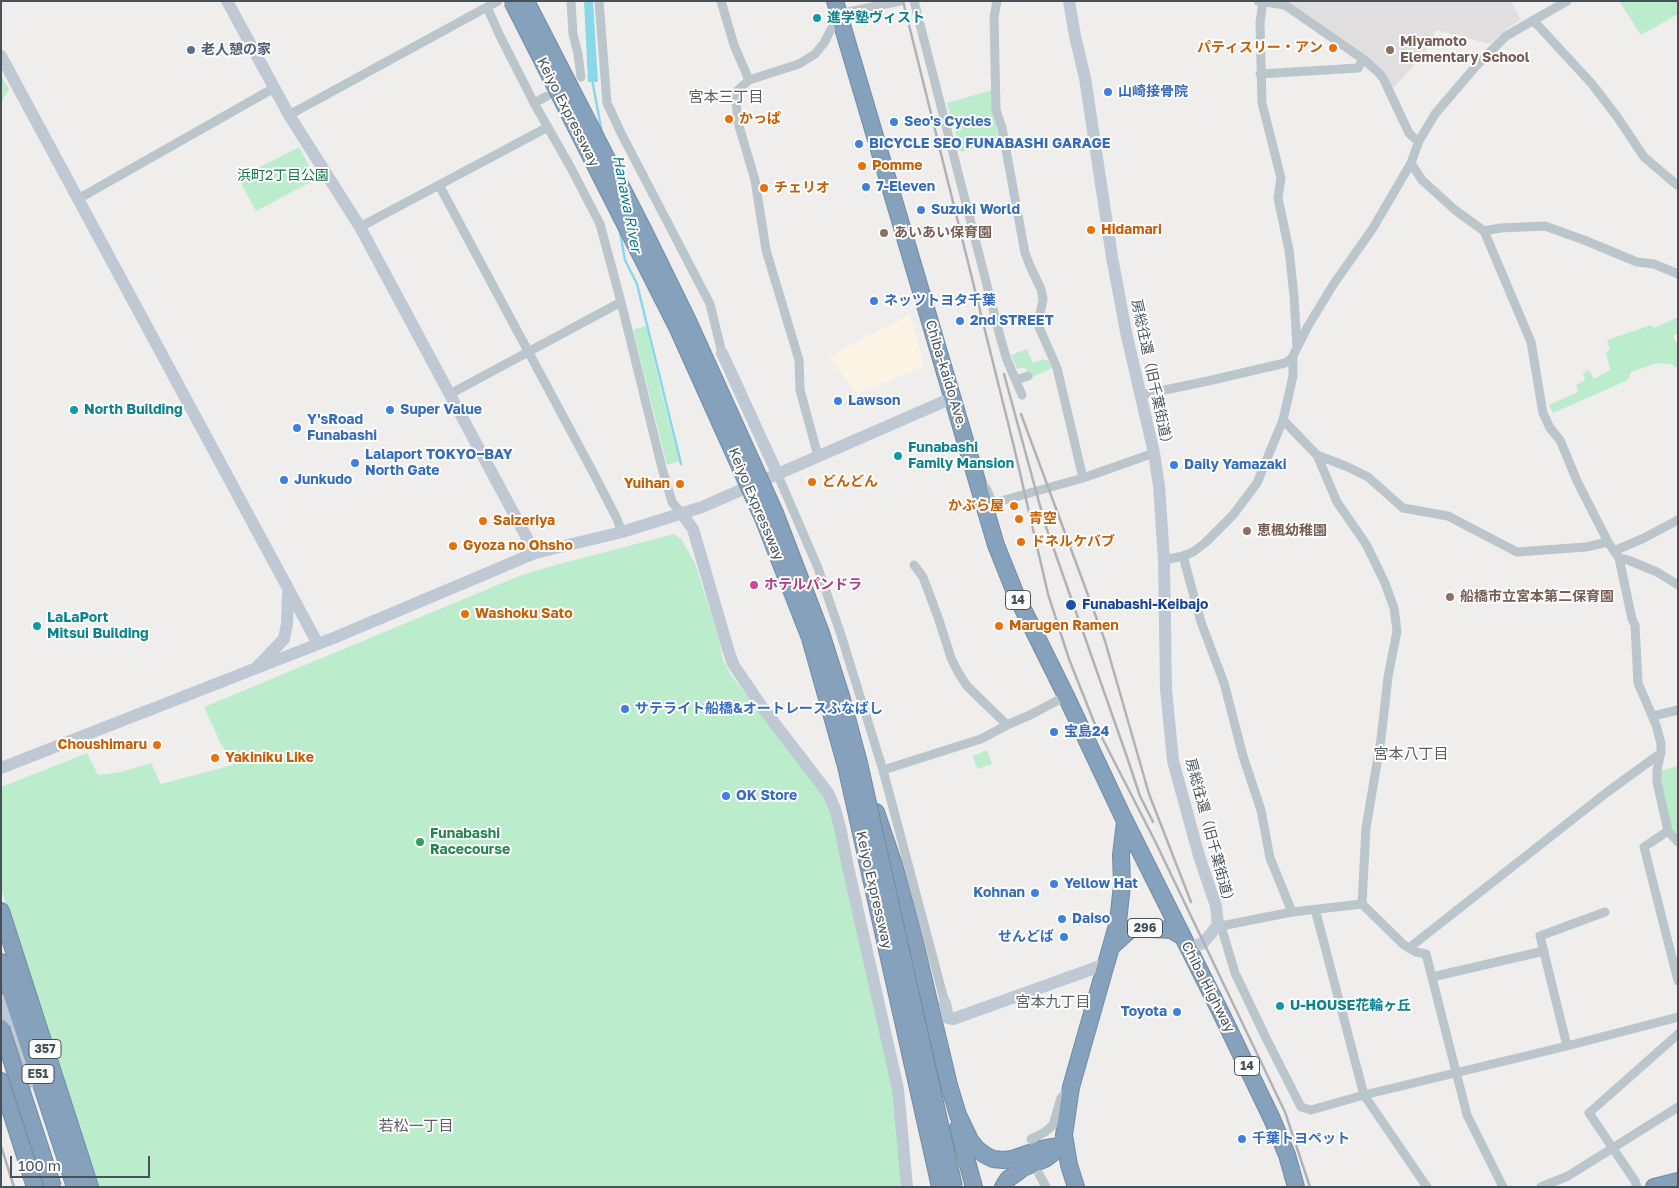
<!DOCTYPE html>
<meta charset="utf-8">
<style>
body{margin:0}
#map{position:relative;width:1679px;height:1188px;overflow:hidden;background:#f0eded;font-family:"Golos Text",sans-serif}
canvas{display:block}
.frame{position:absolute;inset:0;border:2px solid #46515a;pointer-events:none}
.scale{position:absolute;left:10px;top:1156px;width:140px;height:22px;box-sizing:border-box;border:2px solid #46515a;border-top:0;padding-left:6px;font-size:15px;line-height:18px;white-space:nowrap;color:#46515a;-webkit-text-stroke:4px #fff;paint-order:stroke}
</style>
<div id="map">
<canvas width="1679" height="1188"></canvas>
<div class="frame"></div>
<div class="scale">100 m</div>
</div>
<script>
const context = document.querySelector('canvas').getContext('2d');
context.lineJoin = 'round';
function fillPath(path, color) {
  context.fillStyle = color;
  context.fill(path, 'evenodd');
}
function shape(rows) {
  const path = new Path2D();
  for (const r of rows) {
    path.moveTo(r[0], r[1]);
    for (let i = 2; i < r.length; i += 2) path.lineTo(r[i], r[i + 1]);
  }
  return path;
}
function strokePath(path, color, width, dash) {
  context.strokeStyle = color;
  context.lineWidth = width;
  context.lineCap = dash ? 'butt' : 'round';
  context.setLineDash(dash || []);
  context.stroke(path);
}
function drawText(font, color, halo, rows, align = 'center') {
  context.font = font + ' "Golos Text","Noto Sans JP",sans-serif';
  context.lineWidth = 4;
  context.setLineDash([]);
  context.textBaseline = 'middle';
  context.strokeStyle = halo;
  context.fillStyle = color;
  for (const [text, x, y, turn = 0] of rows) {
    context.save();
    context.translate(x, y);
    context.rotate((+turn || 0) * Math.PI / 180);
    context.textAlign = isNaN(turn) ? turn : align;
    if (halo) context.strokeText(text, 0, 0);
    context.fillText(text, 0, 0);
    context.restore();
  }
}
fillPath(shape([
 [910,314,924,366,858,394,829,357]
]), '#fbf4e5');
fillPath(shape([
 [1286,1,1511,1,1521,20,1508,28,1490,44,1436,30,1423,56,1391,90,1386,77]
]), '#e1dedf');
fillPath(shape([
 [1619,1,1678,1,1678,14,1641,35],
 [1,75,9,89,1,102],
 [992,90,993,115,1001,141,961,152,947,103],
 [299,147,316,179,256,211,238,178],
 [1678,317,1678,333,1673,336,1678,345,1678,369,1671,364,1657,363,1631,372,1628,380,1553,413,1549,405,1578,392,1576,385,1585,380,1583,373,1589,370,1594,379,1610,370,1606,352,1610,350,1607,340,1651,325,1654,328],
 [646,326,661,391,679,461,667,465,633,330],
 [1027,349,1033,363,1044,359,1045,361,1048,360,1052,368,1030,378,1025,367,1017,369,1011,355],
 [674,534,681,539,695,563,718,636,723,660,731,675,816,784,834,818,891,1071,903,1187,95,1187,29,981,1,887,1,787,87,753,98,775,121,772,151,763,161,784,233,765,220,742,204,707,519,576,548,567],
 [987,750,992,764,977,769,973,756],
 [1678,766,1678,838,1671,830,1659,771]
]), '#bbedcd');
fillPath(shape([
 [584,1,593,1,598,82,588,82]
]), '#89d8e9');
strokePath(shape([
 [592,79,602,133],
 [620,232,625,260,637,284,681,464]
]), '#89d8e9', 2.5);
const highway = shape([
 [835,1,996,545,1016,595,1066,696,1123,817,1221,1013,1272,1119,1287,1155,1296,1187],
 [876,812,894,865,911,926,949,1085,958,1115,970,1140,977,1149,985,1155,993,1159,1003,1160,1012,1159,1041,1149,1065,1145],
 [1,911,90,1187],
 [1112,946,1132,928,1171,930,1183,937],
 [1,962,75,1187],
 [1,1081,35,1187],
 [958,1128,974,1187],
 [1003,1187,1008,1179,1015,1174,1023,1168,1045,1159,1053,1153],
 [1076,1187,1069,1165,1064,1135,1071,1087,1118,922,1122,885,1121,855,1125,822],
 [1654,1187,1678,1181]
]);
strokePath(highway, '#718ca7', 18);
strokePath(shape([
 [571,1,573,34,578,54,581,77],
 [599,1,607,103,621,133,710,304,722,353],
 [721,1,734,45,749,80],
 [914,1,1001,340,1007,360,1022,395],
 [997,1,994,17,996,110,1002,128,1025,253,1030,266,1041,289,1043,299,1040,314,1039,327,1057,368,1083,478],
 [1258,1,1285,5],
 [1263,1,1260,23,1262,103,1281,178,1278,198,1289,250,1294,296,1297,347],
 [1282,1,1285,5,1363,59,1378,72,1383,78,1409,133,1414,138,1419,141],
 [487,7,499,34,534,103,571,168,600,224,621,302,662,468,672,502,682,514],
 [1533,20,1592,84,1618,118,1644,157,1677,185],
 [1260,74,1358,68,1363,59],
 [534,103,547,96],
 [289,115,498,1],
 [1411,163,1422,180,1455,210,1484,231,1531,342,1543,413,1550,428,1560,440,1577,481,1608,542,1619,558,1632,619,1635,625,1638,683,1656,725,1661,743,1661,752,1657,770,1657,782,1668,831,1678,842],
 [439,185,595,476,617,519,622,532],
 [78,199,274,88],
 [360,227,548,127],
 [1484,231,1500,228,1545,226,1584,240,1637,262,1654,264,1678,274],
 [1016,380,1028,376],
 [450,394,621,302],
 [1141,395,1208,381,1285,363,1290,360,1293,356,1308,326,1333,285,1373,228,1411,163,1419,141,1435,114,1476,66,1506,36,1567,1],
 [1283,420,1317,455,1348,467,1368,477,1403,508,1448,516,1517,552,1586,547,1608,542],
 [1317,455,1337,502,1366,544,1385,583,1394,608,1397,631,1388,677,1381,739,1366,828,1362,904],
 [818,456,800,390,799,360,766,250,755,180,739,126,735,95,737,91,749,80,799,64,815,54,824,43,839,14,900,1],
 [777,473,818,568,841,635,883,770,945,1003],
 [986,488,991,499,995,502,1001,501,1083,478,1154,453],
 [1614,551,1644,538,1678,520],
 [1183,556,1201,622,1224,683,1243,756,1261,810,1270,858,1292,912],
 [1619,558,1628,560,1657,572,1678,585],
 [1164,560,1183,556,1193,552,1205,543,1233,515,1257,483,1283,420,1293,376,1293,356],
 [914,565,923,577,939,620,951,658,958,672,967,686,1007,725],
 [1653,716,1678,710],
 [883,770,981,739,1007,725,1030,715,1066,696],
 [1668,831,1644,847,1678,981],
 [1315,909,1364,1095,1427,1187],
 [1218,925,1221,926,1292,912,1362,904,1404,945,1416,952,1426,954,1467,1115,1503,1187],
 [1221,926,1235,973,1266,1038,1301,1107,1311,1110,1364,1095,1567,1046,1678,1017],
 [1409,948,1606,793,1661,753],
 [1432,977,1544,951],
 [1567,1046,1540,936,1605,912],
 [1033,1142,1031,1139,1045,1132,1053,1125,1061,1098,1068,1091],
 [1039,1174,1046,1187],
 [1541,1187,1568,1176,1678,1107],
 [1637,1187,1635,1181,1589,1113,1678,1034]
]), '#bbc5cc', 9);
strokePath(shape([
 [227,1,289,115,360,227,535,553],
 [1069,1,1075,36,1085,78,1112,257,1126,332,1154,453,1159,486,1164,560,1166,689,1173,761,1199,856,1216,906,1218,925,1203,943,1189,948],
 [1,56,318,644],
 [722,353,777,473],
 [682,514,693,529,728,649,733,664,762,707,828,793,835,809,840,827,848,867,898,1089,907,1187],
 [257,667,284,639,287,624,288,593],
 [1,768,336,637,535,553,622,532,702,507,952,398],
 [1,1000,28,1083],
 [945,1003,948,1018,953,1019,1106,964]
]), '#bec9d4', 12);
strokePath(highway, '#85a1bb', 16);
strokePath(shape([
 [903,1,1014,447,1048,594,1069,659,1094,722,1155,841,1285,1112,1310,1187],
 [1004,374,1045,524,1127,757,1140,796,1153,822],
 [1021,414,1105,641,1149,794,1191,902],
 [1,1146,14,1187]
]), '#afb2b7', 2.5);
const highwayBridge = shape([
 [512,1,678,329,763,518,810,638,846,766,940,1187],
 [526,1,643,229,688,321,775,513,821,633,842,699,859,763,954,1187],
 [1,1028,53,1187]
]);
strokePath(highwayBridge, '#718ca7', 18, []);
strokePath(highwayBridge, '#85a1bb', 16);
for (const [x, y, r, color] of [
 [817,18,5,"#0f9aa8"],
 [1333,48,5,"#e8710a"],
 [191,50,5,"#5c6f8a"],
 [1390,50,5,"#8d6e63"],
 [1108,92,5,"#3f7fe0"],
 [729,119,5,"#e8710a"],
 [894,122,5,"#3f7fe0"],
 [859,144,5,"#3f7fe0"],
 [862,166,5,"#e8710a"],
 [866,187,5,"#3f7fe0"],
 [764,188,5,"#e8710a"],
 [921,210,5,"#3f7fe0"],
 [1091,230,5,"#e8710a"],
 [884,233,5,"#8d6e63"],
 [874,301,5,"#3f7fe0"],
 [960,321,5,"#3f7fe0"],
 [838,401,5,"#3f7fe0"],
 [74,410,5,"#0f9aa8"],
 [390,410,5,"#3f7fe0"],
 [297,428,5,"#3f7fe0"],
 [898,456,5,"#0f9aa8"],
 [355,463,5,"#3f7fe0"],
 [1174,465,5,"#3f7fe0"],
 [284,480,5,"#3f7fe0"],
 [812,482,5,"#e8710a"],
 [680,484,5,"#e8710a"],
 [1014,506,5,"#e8710a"],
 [1019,519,5,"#e8710a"],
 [483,521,5,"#e8710a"],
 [1247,531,5,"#8d6e63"],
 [1021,542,5,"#e8710a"],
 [453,546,5,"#e8710a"],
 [754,585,5,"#d1479c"],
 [1450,597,5,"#8d6e63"],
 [1071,605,6,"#1a4fb4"],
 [465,614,5,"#e8710a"],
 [37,626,5,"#0f9aa8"],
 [999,626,5,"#e8710a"],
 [625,709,5,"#3f7fe0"],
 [1054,732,5,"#3f7fe0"],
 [157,745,5,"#e8710a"],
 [215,758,5,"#e8710a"],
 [726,796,5,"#3f7fe0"],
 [420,842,5,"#2e9e5b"],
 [1054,884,5,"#3f7fe0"],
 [1035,893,5,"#3f7fe0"],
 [1062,919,5,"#3f7fe0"],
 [1064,937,5,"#3f7fe0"],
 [1280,1006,5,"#0f9aa8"],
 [1177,1012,5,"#3f7fe0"],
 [1242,1139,5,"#3f7fe0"]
]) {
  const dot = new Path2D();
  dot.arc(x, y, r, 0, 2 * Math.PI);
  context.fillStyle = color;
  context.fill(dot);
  strokePath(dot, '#fff', 2);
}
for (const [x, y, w] of [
 [1018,600,25],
 [1145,928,35],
 [45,1049,32],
 [1247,1066,25],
 [38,1074,32]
]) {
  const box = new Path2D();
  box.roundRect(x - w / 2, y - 9.5, w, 19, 4);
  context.fillStyle = '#fff';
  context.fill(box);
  strokePath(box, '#46515a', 1);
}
drawText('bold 12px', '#46515a', null, [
 ["14",1018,600],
 ["296",1145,928],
 ["357",45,1049],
 ["14",1247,1066],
 ["E51",38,1074]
]);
drawText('bold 14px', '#0d838f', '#fff', [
 ["進学塾ヴィスト",827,18],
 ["North Building",84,410],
 ["Funabashi",908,448],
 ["Family Mansion",908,464],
 ["LaLaPort",47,618],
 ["Mitsui Building",47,634],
 ["U-HOUSE花輪ヶ丘",1290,1006]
], 'left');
drawText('bold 14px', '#785e54', '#fff', [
 ["Miyamoto",1400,42],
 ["Elementary School",1400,58],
 ["あいあい保育園",894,233],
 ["恵楓幼稚園",1257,531],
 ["船橋市立宮本第二保育園",1460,597]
], 'left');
drawText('bold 14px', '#c56008', '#fff', [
 ["パティスリー・アン",1323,48,"right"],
 ["かっぱ",739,119],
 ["Pomme",872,166],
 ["チェリオ",774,188],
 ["Hidamari",1101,230],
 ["どんどん",822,482],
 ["Yuihan",670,484,"right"],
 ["かぶら屋",1004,506,"right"],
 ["青空",1029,519],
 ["Saizeriya",493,521],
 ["ドネルケバブ",1031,542],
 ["Gyoza no Ohsho",463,546],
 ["Washoku Sato",475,614],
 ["Marugen Ramen",1009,626],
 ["Choushimaru",147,745,"right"],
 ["Yakiniku Like",225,758]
], 'left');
drawText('bold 14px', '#4e5e75', '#fff', [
 ["老人憩の家",201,50]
], 'left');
drawText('bold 14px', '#366cbe', '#fff', [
 ["山崎接骨院",1118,92],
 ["Seo's Cycles",904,122],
 ["BICYCLE SEO FUNABASHI GARAGE",869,144],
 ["7-Eleven",876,187],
 ["Suzuki World",931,210],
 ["ネッツトヨタ千葉",884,301],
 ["2nd STREET",970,321],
 ["Lawson",848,401],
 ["Super Value",400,410],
 ["Y'sRoad",307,420],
 ["Funabashi",307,436],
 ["Lalaport TOKYO−BAY",365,455],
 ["North Gate",365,471],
 ["Daily Yamazaki",1184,465],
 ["Junkudo",294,480],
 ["サテライト船橋&オートレースふなばし",635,709],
 ["宝島24",1064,732],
 ["OK Store",736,796],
 ["Yellow Hat",1064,884],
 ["Kohnan",1025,893,"right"],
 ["Daiso",1072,919],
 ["せんどば",1054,937,"right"],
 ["Toyota",1167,1012,"right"],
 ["千葉トヨペット",1252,1139]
], 'left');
drawText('14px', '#46515a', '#fff', [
 ["Keiyo Expressway",568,112,63],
 ["Chiba-kaido Ave.",946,374,73],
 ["房総往還（旧千葉街道）",1152,375,78],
 ["Keiyo Expressway",756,504,67],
 ["房総往還（旧千葉街道）",1210,833,75],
 ["Keiyo Expressway",874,890,77],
 ["Chiba Highway",1208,987,63]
]);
drawText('14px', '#197846', '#fff', [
 ["浜町2丁目公園",283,176]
]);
drawText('bold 14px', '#b23c85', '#fff', [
 ["ホテルパンドラ",764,585]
], 'left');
drawText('bold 14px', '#164399', '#fff', [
 ["Funabashi-Keibajo",1082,605]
], 'left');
drawText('bold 14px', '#27864d', '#fff', [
 ["Funabashi",430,834],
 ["Racecourse",430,850]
], 'left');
drawText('15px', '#5a5d62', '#fff', [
 ["宮本三丁目",726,97],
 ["宮本八丁目",1411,754],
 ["宮本九丁目",1053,1002],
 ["若松一丁目",416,1126]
]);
drawText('italic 15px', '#107c94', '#fff', [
 ["Hanawa River",627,204,79]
]);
</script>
